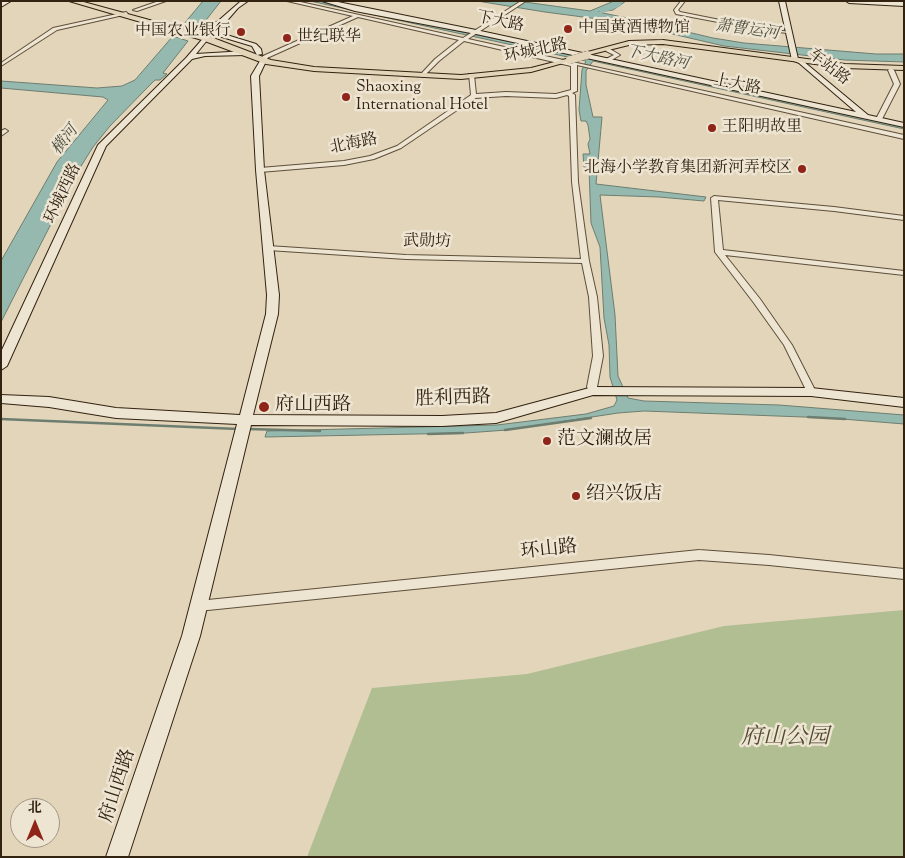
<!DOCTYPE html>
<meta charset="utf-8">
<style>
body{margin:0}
#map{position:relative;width:905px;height:858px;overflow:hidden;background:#e3d5ba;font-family:"Sorts Mill Goudy","Noto Serif SC",serif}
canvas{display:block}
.frame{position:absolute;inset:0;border:2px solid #322210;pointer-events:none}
.north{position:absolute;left:10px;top:798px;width:50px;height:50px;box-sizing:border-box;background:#ede4d2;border:1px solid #a29684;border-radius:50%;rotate:0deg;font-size:14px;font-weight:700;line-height:20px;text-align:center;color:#322210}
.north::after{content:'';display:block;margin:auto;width:18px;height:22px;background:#8f2418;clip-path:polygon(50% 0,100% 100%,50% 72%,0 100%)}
</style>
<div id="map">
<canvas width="905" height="858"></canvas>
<div class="frame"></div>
<div class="north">北</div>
</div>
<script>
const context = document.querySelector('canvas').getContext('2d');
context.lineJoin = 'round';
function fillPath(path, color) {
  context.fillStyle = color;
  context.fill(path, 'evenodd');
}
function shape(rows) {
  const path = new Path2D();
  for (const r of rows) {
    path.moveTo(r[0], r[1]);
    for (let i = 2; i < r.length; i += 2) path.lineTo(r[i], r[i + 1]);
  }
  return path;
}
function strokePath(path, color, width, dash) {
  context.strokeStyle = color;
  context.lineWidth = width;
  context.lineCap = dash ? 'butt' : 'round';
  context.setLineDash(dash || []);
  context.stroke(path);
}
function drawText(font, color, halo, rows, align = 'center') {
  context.font = font + ' "Sorts Mill Goudy","Noto Serif SC",serif';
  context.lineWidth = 5;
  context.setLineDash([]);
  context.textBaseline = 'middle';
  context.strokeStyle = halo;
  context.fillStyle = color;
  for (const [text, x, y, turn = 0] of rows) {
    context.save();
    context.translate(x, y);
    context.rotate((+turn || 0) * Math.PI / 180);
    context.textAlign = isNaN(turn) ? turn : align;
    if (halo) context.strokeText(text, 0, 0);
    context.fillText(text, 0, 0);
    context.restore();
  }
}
fillPath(shape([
 [904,610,904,857,307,857,372,688,527,674,724,626]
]), '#b0be92');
const water = shape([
 [203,1,221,1,203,24,192,26,183,25,203,1],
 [310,1,320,1,365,12,625,65,904,126,904,129,593,61,586,71,586,85,593,117,602,117,596,184,706,197,704,201,659,197,600,195,615,315,618,376,628,398,644,401,779,405,904,415,904,424,830,418,644,411,618,413,507,430,466,433,265,437,267,431,497,425,586,414,614,406,617,400,610,377,609,345,604,318,600,247,591,223,589,168,584,167,583,154,590,154,588,144,590,139,588,125,586,121,581,121,579,110,582,70,586,61,310,1],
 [477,1,517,1,590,11,614,1,626,1,613,10,598,12,637,20,713,38,744,43,876,54,904,54,904,62,845,60,724,46,621,22,545,12,477,1],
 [173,36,188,41,163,73,167,74,160,80,155,80,146,89,110,126,93,147,78,171,1,322,1,261,57,162,108,100,103,97,1,88,1,81,97,88,122,86,135,80,173,36]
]);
fillPath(water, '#95b9af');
strokePath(water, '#6d7d6f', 1);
strokePath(shape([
 [808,417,845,419],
 [1,419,238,429],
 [248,429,320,431],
 [505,430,591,418],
 [428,434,463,433]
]), '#6d7d6f', 2.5);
fillPath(shape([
 [618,1,622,1,621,6,595,16,591,15,617,4,618,1]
]), '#95b9af');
const street = shape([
 [159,1,166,1,137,11,133,10,159,1],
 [287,1,296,1,463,38,521,1,526,1,468,39,904,135,904,139,577,65,577,91,572,93,575,95,578,182,589,261,597,297,603,356,597,387,598,391,593,394,590,393,587,387,593,356,589,297,582,263,406,259,268,250,264,248,268,246,406,255,581,259,572,182,569,96,567,95,556,98,506,96,475,98,401,148,374,159,344,165,260,172,257,170,260,168,344,161,370,156,397,146,471,95,469,74,474,75,476,94,506,92,556,94,571,90,571,66,464,41,439,61,423,77,420,75,435,59,459,40,358,17,267,58,263,58,263,56,353,16,287,1],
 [681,1,685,1,678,10,680,12,765,29,791,32,789,33,765,31,676,14,674,10,681,1],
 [126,12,128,14,57,30,1,66,1,63,53,28,126,12],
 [606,49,610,49,620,55,610,61,606,61,606,59,614,55,606,51,606,49],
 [891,68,894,70,900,84,882,119,877,120,876,119,894,84,888,70,891,68],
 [5,129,8,131,1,136,1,131,5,129],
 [714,196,834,207,904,216,904,220,834,211,718,200,723,250,904,271,904,275,725,255,760,299,792,345,816,392,814,394,808,394,784,345,754,303,715,252,711,198,714,196],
 [699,550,769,555,904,569,904,579,769,565,699,560,198,611,194,610,192,606,194,602,198,601,699,550]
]);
const secondary = shape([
 [3,1,11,1,1,7,1,2,3,1],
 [241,1,248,1,238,8,217,32,256,44,261,49,262,54,257,55,252,46,212,34,196,54,246,51,249,53,246,55,205,56,192,59,106,146,7,366,1,370,1,352,98,145,186,58,213,27,186,31,183,29,184,28,217,22,241,1],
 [322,1,333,1,476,30,856,112,799,63,792,60,779,1,785,1,798,59,803,61,868,115,904,123,904,127,476,34,355,11,322,1],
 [846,1,904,2,904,6,849,3,846,1],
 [263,56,268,57,259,76,264,170,279,295,278,314,253,415,442,416,496,413,593,387,811,388,904,398,904,407,811,396,593,395,496,423,442,426,251,425,200,636,128,857,106,857,182,636,237,424,116,418,49,407,1,403,1,395,49,397,116,408,240,415,266,314,267,295,256,170,251,76,263,56]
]);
const primary = shape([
 [69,1,80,1,208,36,271,60,314,67,461,75,531,68,570,58,574,60,531,72,461,79,314,71,266,64,202,40,69,1],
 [663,40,845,64,904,66,904,70,845,68,663,44,629,45,584,56,580,54,629,41,663,40]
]);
strokePath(street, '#5e4f3a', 2);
strokePath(secondary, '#322210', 2);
strokePath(primary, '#322210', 2);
fillPath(street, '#ede4d2');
fillPath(secondary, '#ede4d2');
fillPath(primary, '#e3d5ba');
const primaryBridge = shape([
 [570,60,587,55]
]);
strokePath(primaryBridge, '#322210', 8, []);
strokePath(primaryBridge, '#e3d5ba', 8);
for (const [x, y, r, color] of [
 [568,29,5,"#8f2418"],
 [241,32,5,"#8f2418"],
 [287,38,5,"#8f2418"],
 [346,97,5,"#8f2418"],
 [712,128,5,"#8f2418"],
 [802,169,5,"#8f2418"],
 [264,407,6,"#8f2418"],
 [547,441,5,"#8f2418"],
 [576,496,5,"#8f2418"]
]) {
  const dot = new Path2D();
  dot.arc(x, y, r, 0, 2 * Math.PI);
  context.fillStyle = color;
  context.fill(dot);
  strokePath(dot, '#ede4d2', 2);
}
drawText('16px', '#322210', '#ede4d2', [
 ["下大路",500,23,12],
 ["环城北路",536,52,-12],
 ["车站路",828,68,38],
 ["上大路",737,86,12],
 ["北海路",354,145,-12],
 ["环城西路",64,194,-65],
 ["武勋坊",427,243,1]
]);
drawText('16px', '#322210', '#ede4d2', [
 ["中国黄酒博物馆",578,29],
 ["中国农业银行",231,32,"right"],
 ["世纪联华",297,38],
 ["Shaoxing",356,88],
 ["International Hotel",356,106],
 ["王阳明故里",722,128],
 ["北海小学教育集团新河弄校区",792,169,"right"]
], 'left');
drawText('italic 16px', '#504f40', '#ede4d2', [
 ["萧曹运河",747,31,8],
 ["下大路河",657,59,12],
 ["横河",66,141,-52]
]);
drawText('19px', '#322210', '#ede4d2', [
 ["胜利西路",453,400,-2],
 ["环山路",549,551,-6],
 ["府山西路",119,786,-72]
]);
drawText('19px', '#322210', '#ede4d2', [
 ["府山西路",275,407],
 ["范文澜故居",557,441],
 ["绍兴饭店",586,496]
], 'left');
drawText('italic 22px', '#524930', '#ede4d2', [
 ["府山公园",785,739]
]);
</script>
